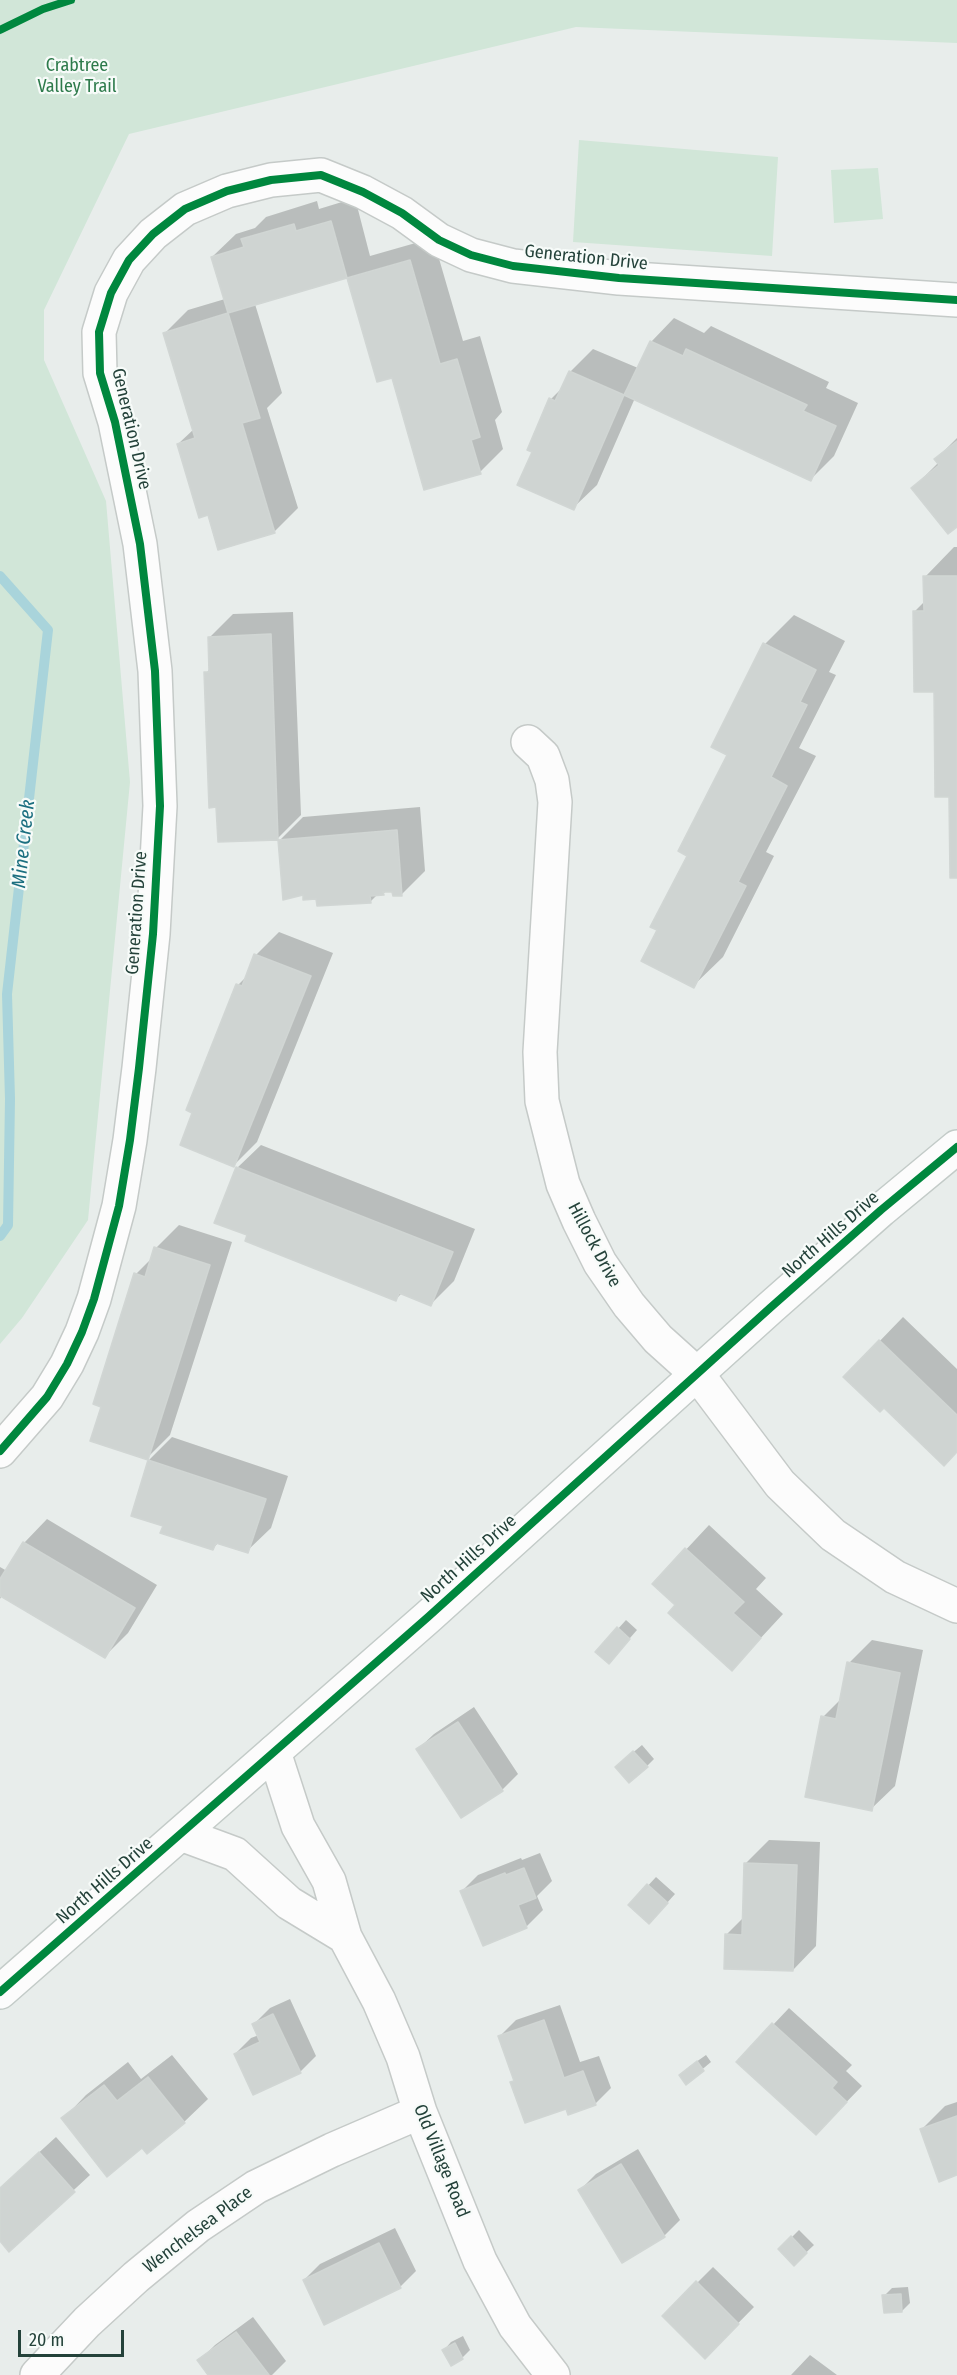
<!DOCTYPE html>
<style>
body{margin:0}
#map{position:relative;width:957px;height:2375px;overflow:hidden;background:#e8edeb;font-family:"Fira Sans Condensed",sans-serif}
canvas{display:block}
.scale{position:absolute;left:18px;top:2330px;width:106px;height:27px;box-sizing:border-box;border:3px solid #24423a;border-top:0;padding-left:8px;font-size:18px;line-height:21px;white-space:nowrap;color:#24423a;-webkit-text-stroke:4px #f7fbf9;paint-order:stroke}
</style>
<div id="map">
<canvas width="957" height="2375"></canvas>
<div class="scale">20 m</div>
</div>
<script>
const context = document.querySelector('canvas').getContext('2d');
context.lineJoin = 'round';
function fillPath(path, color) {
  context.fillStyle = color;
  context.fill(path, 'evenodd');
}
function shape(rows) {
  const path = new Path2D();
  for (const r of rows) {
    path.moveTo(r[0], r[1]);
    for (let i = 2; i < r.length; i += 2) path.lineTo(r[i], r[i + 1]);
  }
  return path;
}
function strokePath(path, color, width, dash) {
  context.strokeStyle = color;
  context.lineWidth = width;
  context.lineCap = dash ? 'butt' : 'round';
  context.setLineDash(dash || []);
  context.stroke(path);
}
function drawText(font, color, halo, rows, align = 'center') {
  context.font = font + ' "Fira Sans Condensed",sans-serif';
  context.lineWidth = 4.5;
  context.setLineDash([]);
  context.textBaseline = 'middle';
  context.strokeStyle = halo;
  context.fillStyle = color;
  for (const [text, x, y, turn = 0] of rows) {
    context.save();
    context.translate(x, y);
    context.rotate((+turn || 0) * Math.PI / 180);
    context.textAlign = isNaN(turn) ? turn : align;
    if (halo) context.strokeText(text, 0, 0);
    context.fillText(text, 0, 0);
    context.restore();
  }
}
fillPath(shape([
 [0,0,957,0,957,43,576,27,129,134,44,310,44,360,106,501,130,782,88,1220,22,1318,0,1344],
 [579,140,778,157,772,256,573,242],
 [878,168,883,219,834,223,831,170]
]), '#d1e6d8');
fillPath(shape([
 [355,198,370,256,433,238,463,341,480,336,502,412,495,420,503,449,480,472,393,376,378,380,348,277,255,304,282,393,267,408,298,508,274,532,209,513,178,444,194,429,165,333,188,310,225,299,212,257,236,234,255,228,266,217,317,201,319,209],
 [674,318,704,333,711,326,829,382,826,388,858,403,834,456,810,480,635,398,597,485,573,508,534,451,551,399,564,386,570,372,593,349,638,368,651,342],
 [957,438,957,525,913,488,938,463,936,459],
 [954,547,957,547,957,876,950,795,935,691,915,611,925,601,925,577],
 [293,612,301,815,277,839,206,673,211,668,210,637,233,614],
 [794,615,845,641,829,672,836,675,799,748,816,756,766,852,774,856,723,957,693,986,659,930,729,755,765,644],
 [420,807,425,871,402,894,394,890,386,891,383,894,378,894,370,902,317,897,279,841,303,817],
 [279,932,333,953,257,1142,234,1165,238,985,248,975,256,955],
 [261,1145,475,1229,454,1281,431,1304,402,1293,396,1299,249,1234,237,1168],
 [179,1225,232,1242,170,1435,147,1458,103,1406,136,1274,153,1257,156,1248],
 [903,1317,957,1369,957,1450,884,1406,845,1377],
 [172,1437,288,1476,271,1528,247,1551,219,1542,213,1548,164,1525,149,1460],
 [47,1519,157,1585,128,1633,105,1656,2,1595,0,1599,0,1567,7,1571,24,1543],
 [709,1525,766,1578,756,1589,783,1614,732,1669,677,1605,654,1584],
 [626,1620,637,1630,616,1654,597,1652],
 [872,1640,923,1650,895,1786,871,1809,823,1717,842,1698,849,1663],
 [474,1707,518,1774,502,1790,418,1749,434,1734],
 [642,1745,654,1759,647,1766,624,1760],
 [769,1840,820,1842,816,1946,793,1970,727,1934,744,1917,746,1863],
 [540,1853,552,1881,537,1896,543,1910,527,1926,484,1944,462,1891,478,1875,521,1858,522,1860],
 [656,1877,675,1894,657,1914,630,1905],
 [290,1999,316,2056,300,2072,235,2054,251,2038,259,2035,254,2024,270,2008],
 [560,2005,580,2062,599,2056,611,2088,595,2104,567,2108,512,2082,515,2079,500,2036,516,2020],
 [789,2008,852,2065,846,2071,862,2086,832,2117,738,2062],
 [172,2055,208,2099,184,2122,63,2119,86,2095,128,2062,141,2079],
 [706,2055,711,2062,687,2082,689,2067],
 [957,2102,957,2174,921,2130,945,2106],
 [56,2137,90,2175,9,2250,0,2239,0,2188],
 [638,2149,680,2220,664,2236,622,2261,580,2190,596,2174],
 [395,2228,416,2271,400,2287,304,2280,320,2264],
 [799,2230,814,2245,794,2264,780,2249],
 [713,2267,754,2307,705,2357,664,2316],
 [908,2287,910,2303,902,2311,884,2296,892,2288],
 [253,2317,286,2361,272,2375,210,2375,199,2361,215,2345],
 [463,2336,470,2350,462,2358,451,2364,444,2350,451,2342],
 [810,2355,837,2375,791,2375]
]), '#0003');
strokePath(shape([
 [0,576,48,630,7,994,10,1099,8,1225,0,1236]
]), '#a9d4db', 10);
const building = shape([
 [331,221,347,278,228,313,211,257,244,247,241,239,294,224,296,231,331,221],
 [410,260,440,364,457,359,480,437,471,440,481,474,424,490,392,378,377,382,347,278,410,260],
 [228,313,260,418,242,423,275,533,218,550,208,515,199,518,177,444,195,438,163,333,228,313],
 [650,341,683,356,686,349,807,405,803,411,836,426,811,481,624,395,650,341],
 [569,371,624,395,574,510,517,485,532,452,527,450,549,398,555,401,569,371],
 [957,441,957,527,948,534,911,488,939,465,934,459,957,441],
 [923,576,957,576,957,878,950,878,949,797,935,797,934,692,914,692,913,611,924,611,923,576],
 [271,634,278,840,218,842,216,807,209,808,204,672,209,672,208,637,271,634],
 [763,643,816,670,800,702,807,705,771,777,787,786,738,882,746,886,694,988,641,961,657,930,650,927,687,856,678,851,727,755,711,747,763,643],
 [397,830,402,896,393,896,392,892,383,892,384,895,370,896,371,903,317,906,316,899,303,900,303,895,283,900,278,840,397,830],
 [254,954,311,976,234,1167,180,1145,192,1113,186,1110,236,984,242,986,254,954],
 [236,1167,453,1252,431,1306,399,1293,396,1301,245,1241,247,1235,214,1223,236,1167],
 [154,1247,210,1265,148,1460,90,1441,101,1407,93,1404,134,1273,145,1277,154,1247],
 [879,1340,957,1415,957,1452,944,1466,884,1408,880,1412,843,1377,879,1340],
 [148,1460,266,1499,248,1553,216,1543,213,1550,160,1533,163,1526,131,1516,148,1460],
 [23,1542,135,1608,105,1658,0,1596,0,1579,23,1542],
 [685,1548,744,1602,733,1613,761,1638,732,1671,668,1613,675,1605,652,1584,685,1548],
 [617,1627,630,1639,609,1664,595,1652,617,1627],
 [847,1662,900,1673,872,1811,805,1797,821,1716,836,1719,847,1662],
 [458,1722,503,1791,461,1818,416,1749,458,1722],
 [633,1751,648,1767,629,1783,615,1767,633,1751],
 [744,1863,797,1865,793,1971,724,1969,725,1934,742,1935,744,1863],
 [524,1868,536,1898,518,1905,527,1928,483,1946,460,1891,505,1873,506,1875,524,1868],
 [647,1884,668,1903,649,1924,628,1905,647,1884],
 [273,2014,301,2073,253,2095,234,2054,260,2042,252,2024,273,2014],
 [544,2020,564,2078,583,2071,596,2105,568,2115,566,2109,525,2123,510,2082,514,2081,498,2036,544,2020],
 [772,2023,837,2082,832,2088,847,2102,816,2135,736,2062,772,2023],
 [697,2061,704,2071,686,2085,679,2075,697,2061],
 [148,2077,185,2123,147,2154,142,2148,107,2177,61,2118,104,2085,117,2101,148,2077],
 [957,2116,957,2175,939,2182,920,2129,957,2116],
 [39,2152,75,2192,9,2252,0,2241,0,2188,39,2152],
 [621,2164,665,2237,622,2263,578,2190,621,2164],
 [791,2236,807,2253,794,2266,778,2249,791,2236],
 [379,2243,401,2288,324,2325,303,2280,379,2243],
 [696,2281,739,2324,705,2359,662,2316,696,2281],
 [901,2294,902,2312,884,2313,882,2295,901,2294],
 [236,2332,269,2375,208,2375,197,2360,236,2332],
 [455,2343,463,2359,451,2366,442,2350,455,2343]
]);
fillPath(building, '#cfd4d2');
strokePath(building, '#d1d6d4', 1.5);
const street = shape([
 [528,742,543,756,552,780,555,802,540,1052,542,1101,563,1184,579,1221,600,1263,629,1305,658,1339,698,1375,780,1484,833,1535,895,1577,957,1606],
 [0,1451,47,1397,67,1364,82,1332,94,1299,119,1206,130,1140,139,1068,153,934,160,806,155,671,140,544,115,422,100,373,99,332,111,293,129,260,153,234,185,209,227,191,271,180,321,175,363,192,402,213,439,240,471,255,513,266,619,278,957,300],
 [274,1752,298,1826,329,1881,345,1937,379,2001,403,2057,420,2112,480,2261,515,2326,553,2375],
 [181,1834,235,1854,289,1903,345,1937],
 [37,2375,87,2322,136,2277,198,2226,256,2187,332,2150,420,2112]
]);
const secondary = shape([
 [0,1992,428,1617,770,1308,881,1210,957,1147]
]);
strokePath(street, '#c5cac8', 36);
strokePath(secondary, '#c3cbc8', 36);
strokePath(street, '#fcfcfc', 33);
strokePath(secondary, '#fcfcfc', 33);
strokePath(shape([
 [0,30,43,9,71,0],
 [0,1451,47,1397,67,1364,82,1332,94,1299,119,1206,130,1140,139,1068,153,934,160,806,155,671,140,544,115,422,100,373,99,332,111,293,129,260,153,234,185,209,227,191,271,180,321,175,363,192,402,213,439,240,471,255,513,266,619,278,957,300],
 [0,1992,428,1617,770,1308,881,1210,957,1147]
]), '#00873e', 8);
drawText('18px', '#2d7a4b', '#f7fbf9', [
 ["Crabtree",77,66],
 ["Valley Trail",77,87]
]);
drawText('18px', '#24423a', '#f7fbf9', [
 ["Generation Drive",586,258,6],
 ["Generation Drive",131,429,77],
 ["Generation Drive",137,913,-86],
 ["North Hills Drive",831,1235,-41],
 ["Hillock Drive",594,1245,62],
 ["North Hills Drive",469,1559,-42],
 ["North Hills Drive",105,1881,-41],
 ["Old Village Road",441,2161,68],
 ["Wenchelsea Place",198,2230,-37]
]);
drawText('italic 20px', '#1c6f80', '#f7fbf9', [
 ["Mine Creek",24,844,-84]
]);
</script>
